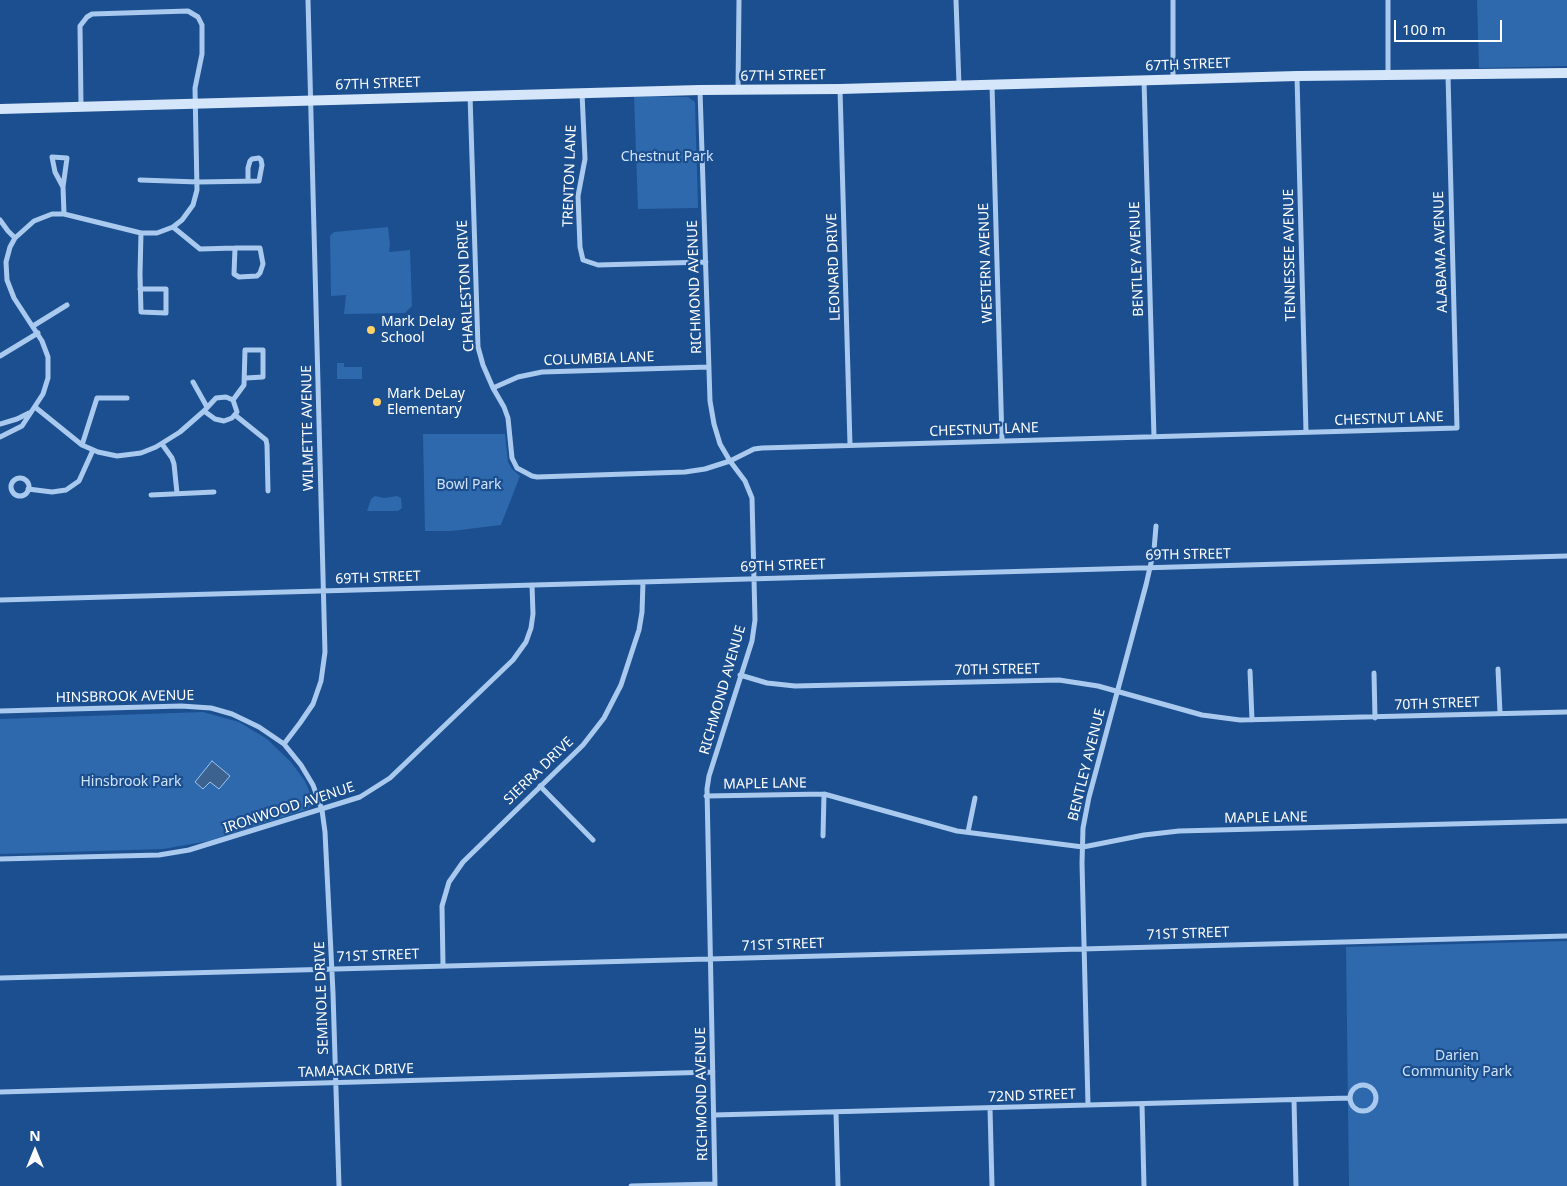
<!DOCTYPE html>
<style>
body{margin:0}
#map{position:relative;width:1567px;height:1186px;overflow:hidden;background:#1b4f8f;font-family:"Noto Sans",sans-serif}
canvas{display:block}
.north{position:absolute;left:10px;top:1126px;width:50px;height:50px;-webkit-text-stroke:4px #1b4f8f;paint-order:stroke;rotate:0deg;font-size:14px;font-weight:700;line-height:20px;text-align:center;color:#fff}
.north::after{content:'';display:block;margin:auto;width:18px;height:22px;background:#fff;clip-path:polygon(50% 0,100% 100%,50% 72%,0 100%)}
.scale{position:absolute;left:1394px;top:20px;width:108px;height:22px;box-sizing:border-box;border:2px solid #fff;border-top:0;padding-left:6px;font-size:15px;line-height:18px;white-space:nowrap;color:#fff;-webkit-text-stroke:4px #1b4f8f;paint-order:stroke}
</style>
<div id="map">
<canvas width="1567" height="1186"></canvas>
<div class="north">N</div>
<div class="scale">100 m</div>
</div>
<script>
const context = document.querySelector('canvas').getContext('2d');
context.lineJoin = 'round';
function fillPath(path, color) {
  context.fillStyle = color;
  context.fill(path, 'evenodd');
}
function shape(rows) {
  const path = new Path2D();
  for (const r of rows) {
    if (r.length === 3) {
      path.moveTo(r[0] + r[2], r[1]);
      path.arc(r[0], r[1], r[2], 0, 2 * Math.PI);
      continue;
    }
    path.moveTo(r[0], r[1]);
    for (let i = 2; i < r.length; i += 2) path.lineTo(r[i], r[i + 1]);
  }
  return path;
}
function strokePath(path, color, width, dash) {
  context.strokeStyle = color;
  context.lineWidth = width;
  context.lineCap = dash ? 'butt' : 'round';
  context.setLineDash(dash || []);
  context.stroke(path);
}
function drawText(font, color, halo, rows, align = 'center') {
  context.font = font + ' "Noto Sans",sans-serif';
  context.lineWidth = 4.5;
  context.setLineDash([]);
  context.textBaseline = 'middle';
  context.strokeStyle = halo;
  context.fillStyle = color;
  for (const [text, x, y, turn = 0] of rows) {
    context.save();
    context.translate(x, y);
    context.rotate((+turn || 0) * Math.PI / 180);
    context.textAlign = isNaN(turn) ? turn : align;
    if (halo) context.strokeText(text, 0, 0);
    context.fillText(text, 0, 0);
    context.restore();
  }
}
fillPath(shape([
 [1477,0,1567,0,1567,66,1479,68],
 [634,96,688,97,695,102,698,208,638,209],
 [388,227,390,245,389,252,410,250,412,306,405,313,344,314,346,295,331,296,330,236,334,232],
 [337,363,344,363,344,367,362,367,362,379,337,379],
 [423,434,505,434,508,462,512,469,520,476,501,525,451,531,425,531],
 [375,496,384,498,397,496,401,498,402,508,398,511,367,511,371,499],
 [203,712,239,722,267,739,290,761,305,781,314,803,308,809,209,841,163,849,0,854,0,719],
 [1567,941,1567,1186,1349,1186,1346,947]
]), '#2e69ad');
const water = shape([
 [212,761,230,776,219,789,210,782,203,789,195,782,212,761]
]);
fillPath(water, '#3c6290');
strokePath(water, '#9cc4f0', 1);
strokePath(shape([
 [956,0,959,85],
 [1173,0,1173,79],
 [1388,0,1388,74],
 [1297,76,1306,432],
 [1144,80,1154,437],
 [992,85,1002,441],
 [738,89,739,0],
 [840,89,850,445],
 [700,90,710,401,714,424,720,444,730,461,745,481,752,498,755,620,752,641,709,776,707,789,715,1186],
 [582,93,585,159,578,196,580,247,583,260,598,265,706,262],
 [470,95,478,347,483,365,493,388,504,407,508,418,512,458,517,468,532,476,537,477,685,472,705,469,730,461,754,449,762,448,1457,428,1448,75],
 [140,180,198,182,259,181,262,165,261,160,259,158,252,159,250,161,248,168,248,181],
 [63,187,55,172,52,157,67,158,63,187,64,214],
 [0,220,8,231,15,238],
 [173,227,200,249,235,248,260,248,263,264,260,273,257,276,239,277,234,274,235,248],
 [140,289,166,289,166,313,141,312,140,274,141,233],
 [33,326,67,305],
 [0,356,38,333],
 [193,382,207,407],
 [493,388,518,377,542,372,709,367],
 [233,400,244,385,245,350,263,350,263,377,246,378],
 [35,407,82,445,98,452,117,456,141,453,156,447,180,432,204,411,215,419,224,421,232,418,237,412,233,400,226,397,216,398,204,411],
 [235,415,266,440,267,445,268,491],
 [0,424,17,419,29,413],
 [0,437,22,426,43,394,48,378,48,357,42,341,14,298,7,280,6,262,10,247,15,238,34,221,52,214,64,214,141,233,157,233,173,227,182,220,193,205,197,190,195,88,202,54,202,25,198,17,188,11,92,14,87,17,80,26,81,105],
 [162,444,172,458,174,464,177,493],
 [82,445,97,398,127,398],
 [20,487,9],
 [28,489,52,492,66,490,79,481,93,450],
 [151,495,214,492],
 [0,600,1567,556],
 [1498,669,1500,713],
 [1250,671,1252,720],
 [1374,673,1375,718],
 [740,675,767,683,795,686,1059,680,1098,686,1202,715,1240,720,1567,712],
 [0,711,181,706,211,708,232,714,259,727,284,744,301,765,313,785,322,810,325,832,333,993,339,1186],
 [284,744,300,723,313,704,321,681,325,652,308,0],
 [540,786,593,840],
 [706,796,824,794,957,831,1083,847,1144,835,1179,831,1567,821],
 [968,832,975,798],
 [823,836,824,794],
 [0,859,159,855,189,850,360,797,390,778,513,660,526,642,531,628,533,614,532,585],
 [443,965,442,906,449,882,463,862,583,745,604,718,621,685,639,630,642,612,643,582],
 [0,978,1567,936],
 [1363,1098,13],
 [0,1092,713,1072],
 [1294,1100,1296,1186],
 [1142,1104,1144,1186],
 [1088,1105,1082,863,1083,828,1089,797,1146,585,1154,550,1156,526],
 [990,1108,992,1186],
 [836,1112,838,1186],
 [714,1115,1350,1098],
 [631,1186,715,1184]
]), '#a9c9ee', 5);
strokePath(shape([
 [0,109,700,90,840,89,1297,76,1567,73]
]), '#d6e6fa', 10);
for (const [x, y, r, color] of [
 [371,330,5,"#ffd166"],
 [377,402,5,"#ffd166"]
]) {
  const dot = new Path2D();
  dot.arc(x, y, r, 0, 2 * Math.PI);
  context.fillStyle = color;
  context.fill(dot);
  strokePath(dot, '#1b4f8f', 2);
}
drawText('14px', '#fff', '#1b4f8f', [
 ["67TH STREET",1188,65,-2],
 ["67TH STREET",783,76,-1],
 ["67TH STREET",378,84,-2],
 ["TRENTON LANE",570,176,-88],
 ["ALABAMA AVENUE",1441,252,-92],
 ["TENNESSEE AVENUE",1290,255,-91],
 ["BENTLEY AVENUE",1137,259,-92],
 ["WESTERN AVENUE",986,263,-92],
 ["LEONARD DRIVE",834,267,-92],
 ["CHARLESTON DRIVE",466,286,-93],
 ["RICHMOND AVENUE",695,287,-92],
 ["COLUMBIA LANE",599,359,-2],
 ["CHESTNUT LANE",1389,419,-2],
 ["WILMETTE AVENUE",308,428,-91],
 ["CHESTNUT LANE",984,430,-2],
 ["69TH STREET",1188,555,-1],
 ["69TH STREET",783,566,-2],
 ["69TH STREET",378,578,-2],
 ["70TH STREET",997,670,-1],
 ["RICHMOND AVENUE",723,690,-74],
 ["HINSBROOK AVENUE",125,697,-1],
 ["70TH STREET",1437,704,-2],
 ["BENTLEY AVENUE",1087,765,-76],
 ["SIERRA DRIVE",539,771,-44],
 ["MAPLE LANE",765,784,-1],
 ["IRONWOOD AVENUE",289,808,-18],
 ["MAPLE LANE",1266,818,-1],
 ["71ST STREET",1188,934,-2],
 ["71ST STREET",783,945,-2],
 ["71ST STREET",378,956,-2],
 ["SEMINOLE DRIVE",322,998,-92],
 ["TAMARACK DRIVE",356,1071,-2],
 ["RICHMOND AVENUE",702,1094,-91],
 ["72ND STREET",1032,1096,-2]
]);
drawText('14px', '#cfe3fa', '#1b4f8f', [
 ["Chestnut Park",667,157],
 ["Bowl Park",469,485],
 ["Hinsbrook Park",131,782],
 ["Darien",1457,1056],
 ["Community Park",1457,1072]
]);
drawText('14px', '#fff', '#1b4f8f', [
 ["Mark Delay",381,322],
 ["School",381,338],
 ["Mark DeLay",387,394],
 ["Elementary",387,410]
], 'left');
</script>
